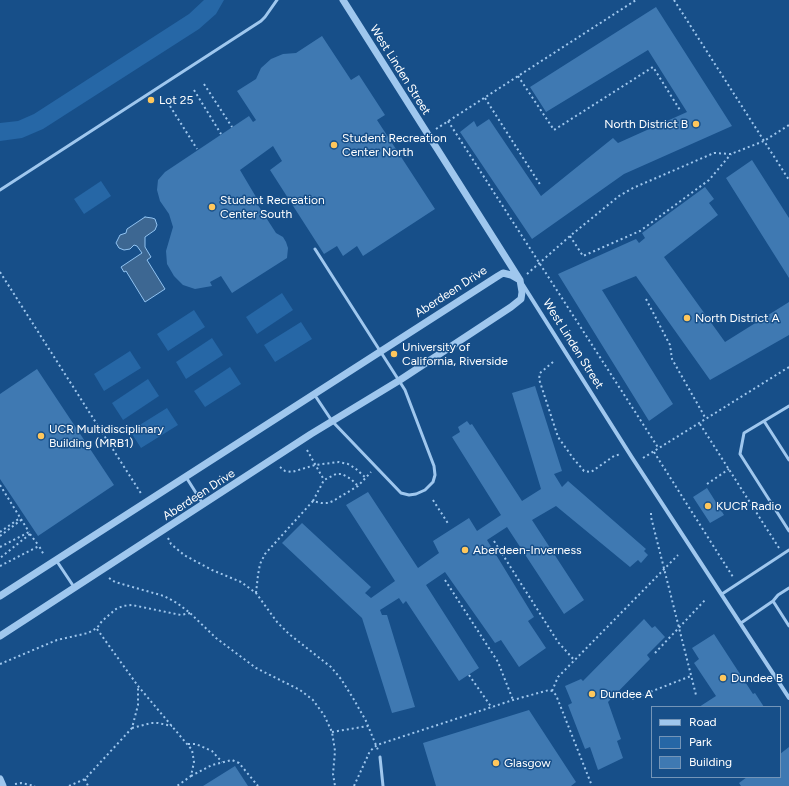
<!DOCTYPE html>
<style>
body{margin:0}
#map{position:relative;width:789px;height:786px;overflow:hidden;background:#174f89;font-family:Figtree,sans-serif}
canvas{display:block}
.legend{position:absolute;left:651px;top:706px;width:130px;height:72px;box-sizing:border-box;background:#174f89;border:1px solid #7495b8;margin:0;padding:5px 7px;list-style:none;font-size:12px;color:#fff}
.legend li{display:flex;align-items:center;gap:8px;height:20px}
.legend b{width:20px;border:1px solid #7495b8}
</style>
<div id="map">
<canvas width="789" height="786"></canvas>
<ul class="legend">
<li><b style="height:5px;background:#9fc7ee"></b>Road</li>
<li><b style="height:11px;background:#2667a6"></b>Park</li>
<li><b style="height:11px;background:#3f79b2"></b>Building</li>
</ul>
</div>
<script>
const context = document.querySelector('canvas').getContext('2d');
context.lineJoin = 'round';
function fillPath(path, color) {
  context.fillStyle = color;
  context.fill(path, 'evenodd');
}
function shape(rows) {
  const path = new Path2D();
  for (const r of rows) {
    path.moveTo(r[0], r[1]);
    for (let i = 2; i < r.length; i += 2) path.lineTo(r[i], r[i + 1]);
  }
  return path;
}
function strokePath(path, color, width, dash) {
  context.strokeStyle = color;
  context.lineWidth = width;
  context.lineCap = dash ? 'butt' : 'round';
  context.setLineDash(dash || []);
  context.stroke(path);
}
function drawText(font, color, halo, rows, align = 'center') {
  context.font = font + ' Figtree,sans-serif';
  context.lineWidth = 3;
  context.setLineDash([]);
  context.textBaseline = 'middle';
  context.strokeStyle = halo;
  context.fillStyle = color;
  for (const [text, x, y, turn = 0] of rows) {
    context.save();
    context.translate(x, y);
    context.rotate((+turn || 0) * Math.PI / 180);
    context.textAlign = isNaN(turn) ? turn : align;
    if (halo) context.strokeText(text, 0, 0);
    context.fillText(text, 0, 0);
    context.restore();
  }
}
fillPath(shape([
 [204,0,224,0,216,14,199,29,43,129,22,138,0,141,0,123,18,121,34,114,189,14],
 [101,181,111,196,84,214,74,199],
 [282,293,293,310,257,334,246,317],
 [194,310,205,327,168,351,157,334],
 [301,322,312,339,275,362,264,345],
 [212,338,223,355,186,379,176,362],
 [130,351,141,368,104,391,94,374],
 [230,367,241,384,205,407,194,391],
 [148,379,159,396,123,420,112,403],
 [167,408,178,425,141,448,130,431]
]), '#2667a6');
const water = shape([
 [145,217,152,218,155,219,157,225,155,230,145,237,145,247,151,257,147,260,165,289,145,302,126,271,124,272,121,267,142,253,137,246,134,245,130,249,124,250,119,248,116,243,120,235,126,233,127,229,145,217]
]);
fillPath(water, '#3d6792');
strokePath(water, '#91c3f1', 1);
fillPath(shape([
 [656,7,732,126,624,174,532,239,460,132,474,121,477,127,489,119,541,196,613,138,618,143,687,112,648,50,546,112,530,87],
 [322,36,351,80,359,75,385,115,377,120,435,209,363,256,357,246,343,256,337,246,324,254,270,170,282,161,273,146,240,170,256,197,254,199,276,233,283,237,286,242,288,248,287,258,232,293,221,276,210,282,212,286,195,289,183,285,174,276,167,264,166,251,173,227,169,214,160,201,157,190,158,180,165,172,249,116,253,122,256,120,237,91,256,79,261,68,271,59,283,54,296,53],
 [752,160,789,218,789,278,726,178],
 [705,187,714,199,709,203,718,215,664,257,725,342,789,302,789,335,710,380,636,276,602,290,673,404,649,421,558,274,636,239,639,243,645,238,642,233],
 [37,369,114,485,38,536,0,479,0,394],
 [535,386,562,471,554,474,562,487,568,481,646,549,644,551,648,555,641,563,638,560,630,567,556,506,532,520,584,600,564,614,507,527,487,540,534,617,528,621,546,648,519,667,501,640,495,643,445,572,426,585,479,668,459,681,406,601,403,604,399,598,380,610,382,615,387,615,415,707,392,713,362,618,282,543,302,523,371,587,365,593,371,598,395,581,346,505,368,492,418,568,439,553,433,541,469,518,477,531,501,515,452,437,460,432,458,427,467,421,470,425,472,424,522,501,541,489,512,393],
 [707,488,724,515,710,523,693,497],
 [644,619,652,628,655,626,665,637,647,655,650,659,608,702,621,739,617,741,623,758,598,770,590,747,585,749,568,705,572,703,565,686,581,679,583,681],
 [714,634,753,694,755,693,764,707,699,707,716,696,694,663,699,659,692,648],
 [529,710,576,782,571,786,436,786,423,743],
 [789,747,789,786,741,786,739,783,747,777,780,777,780,754],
 [235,766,248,786,203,786]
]), '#3f79b2');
strokePath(shape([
 [674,0,789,180],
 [518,76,554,130,653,67,680,110],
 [204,84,232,127],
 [194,90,221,134],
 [485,98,541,186],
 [170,106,197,149],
 [448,121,659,449],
 [436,129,636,0],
 [570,236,583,256,640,231,709,180,731,154],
 [0,272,142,495],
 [527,274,570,236,619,196,633,188,714,153,731,154,764,141,789,125],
 [646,299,670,345,672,359,706,419],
 [553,362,540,373,539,379,558,437,573,458,584,471,591,472,614,456,621,454],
 [700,424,779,548],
 [307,450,324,480],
 [654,452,733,577],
 [643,458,789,367],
 [280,467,285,471,292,472,315,465,339,462,348,464,355,468,366,478],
 [707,484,729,469],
 [0,485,29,532],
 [433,500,449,525],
 [313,501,324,480,336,474,342,474,351,479,357,485],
 [651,513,651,517,696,695],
 [0,532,20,518],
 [30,534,39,546],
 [0,536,21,520],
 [168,538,171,544,184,555,212,570,241,582,256,593,277,622,289,634,331,667,341,679,353,698,366,721,378,750],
 [494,541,558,642,575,661],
 [0,547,29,532,30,534,0,558],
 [0,566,39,546,44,555],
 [109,578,115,582,164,596,177,603,190,613,216,638,256,668,300,690,313,700,324,715,332,732,335,751,333,774,335,786],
 [445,580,498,662,513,700],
 [256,593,258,575,260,564,265,554,313,501,321,503,328,503,333,501,358,486,371,472],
 [97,629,138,686,192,750,194,762,191,776,177,786],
 [655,653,706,599],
 [0,664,57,640,88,633,97,628,102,621,116,609,123,606,132,605,181,615,190,613],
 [469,675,492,708],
 [552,691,558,677,678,555],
 [632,699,691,676],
 [132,728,151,723,158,723,172,726],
 [332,732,368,726],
 [188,744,196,744,212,751,222,762],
 [191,776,212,765,232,760,239,763,258,786],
 [85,779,88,786],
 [15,784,21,783,35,786],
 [69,786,85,779,132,728,138,705,138,687],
 [354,786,370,751,377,745,513,700,549,690,552,691,556,695,592,786]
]), '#9fc7ee', 2, [2, 3]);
strokePath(shape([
 [0,190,261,21,265,17,277,0],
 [314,394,332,421,401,493,409,495,416,494,425,490,433,482,435,475,434,466,405,390,315,249],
 [789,406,744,433,740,454,789,531],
 [764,421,789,460],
 [186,477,203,504],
 [56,560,74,587],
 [722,594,789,550],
 [773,601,789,626],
 [741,623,773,601,778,595,789,588],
 [380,757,383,786]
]), '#9fc7ee', 3);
strokePath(shape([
 [523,285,631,456,789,698]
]), '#9fc7ee', 4);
strokePath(shape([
 [0,596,498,276,503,273,511,275,518,279],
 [0,636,311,434,400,380,511,307,521,299,522,292,520,280,343,0],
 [0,779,3,786]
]), '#9fc7ee', 7);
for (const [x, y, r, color] of [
 [151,100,4,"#ffc75c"],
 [696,124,4,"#ffc75c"],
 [334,145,4,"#ffc75c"],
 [212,207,4,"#ffc75c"],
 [687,318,4,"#ffc75c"],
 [394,354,4,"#ffc75c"],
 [41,436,4,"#ffc75c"],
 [708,506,4,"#ffc75c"],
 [465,550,4,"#ffc75c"],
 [723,678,4,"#ffc75c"],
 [592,694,4,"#ffc75c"],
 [496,763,4,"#ffc75c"]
]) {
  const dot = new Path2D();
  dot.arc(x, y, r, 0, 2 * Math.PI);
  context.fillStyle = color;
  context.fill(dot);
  strokePath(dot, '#174f89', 1.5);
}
drawText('12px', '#fff', '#174f89', [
 ["West Linden Street",400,70,58],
 ["Aberdeen Drive",451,292,-33],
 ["West Linden Street",573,344,58],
 ["Aberdeen Drive",199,495,-33]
]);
drawText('12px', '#fff', '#174f89', [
 ["Lot 25",159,100],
 ["North District B",688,124,"right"],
 ["Student Recreation",342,138],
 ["Center North",342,152],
 ["Student Recreation",220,200],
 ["Center South",220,214],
 ["North District A",695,318],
 ["University of",402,347],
 ["California, Riverside",402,361],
 ["UCR Multidisciplinary",49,429],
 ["Building (MRB1)",49,443],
 ["KUCR Radio",716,506],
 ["Aberdeen-Inverness",473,550],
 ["Dundee B",731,678],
 ["Dundee A",600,694],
 ["Glasgow",504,763]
], 'left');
</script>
